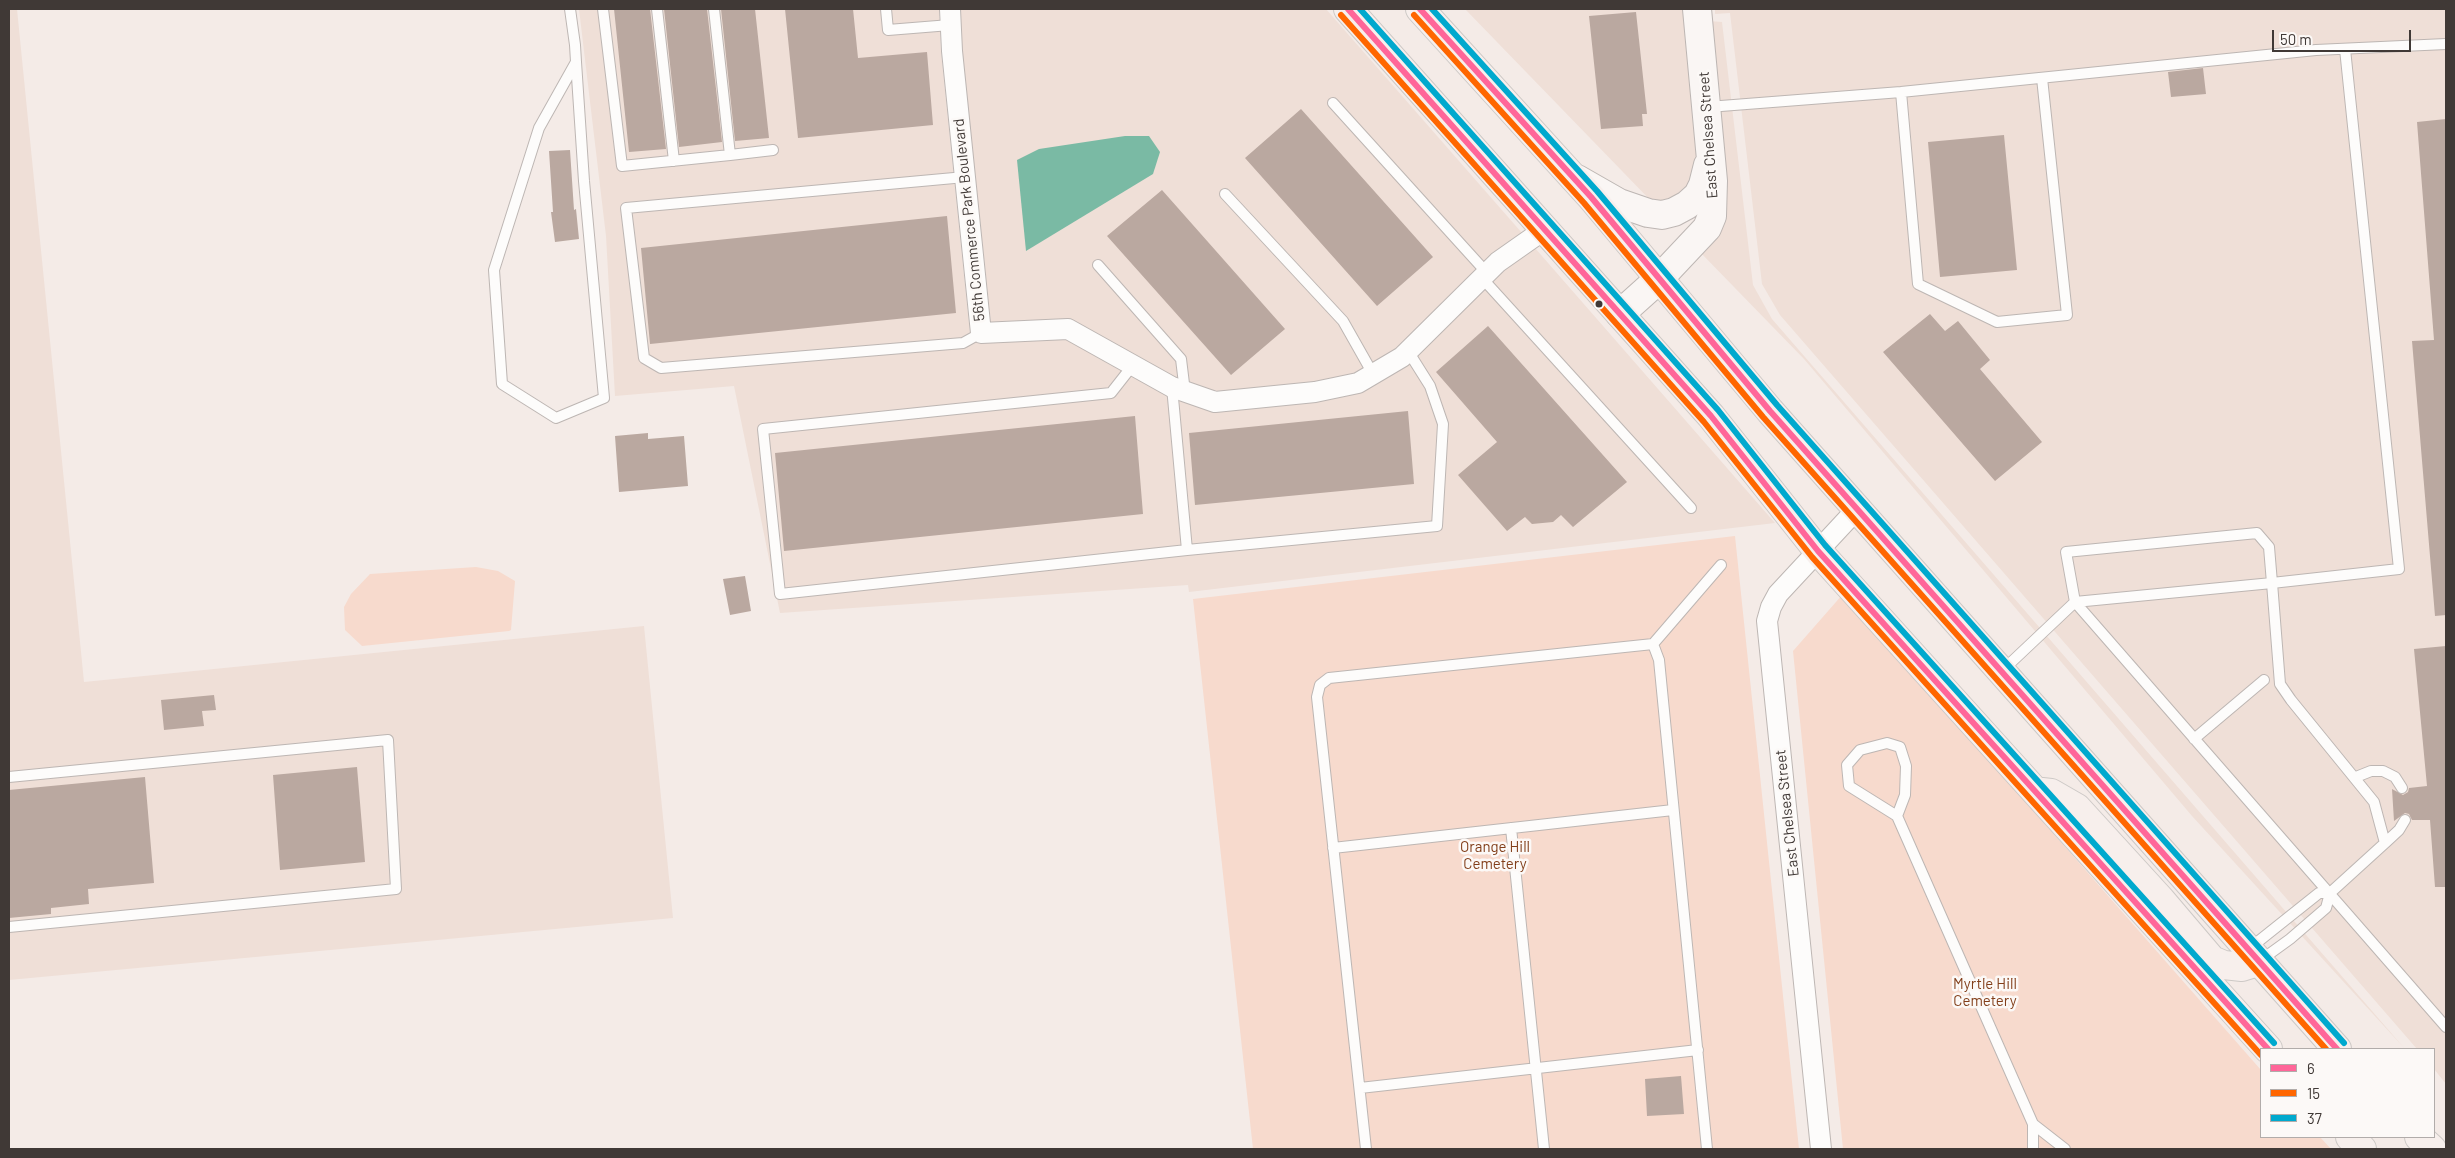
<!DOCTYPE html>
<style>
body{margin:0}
#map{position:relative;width:2455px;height:1158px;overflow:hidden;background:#f4ebe7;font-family:Barlow,sans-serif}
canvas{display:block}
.frame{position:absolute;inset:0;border:10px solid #403936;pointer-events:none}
.legend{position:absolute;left:2260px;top:1048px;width:175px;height:90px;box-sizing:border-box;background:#fcf9f7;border:1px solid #b1acaa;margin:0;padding:6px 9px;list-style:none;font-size:15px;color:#403936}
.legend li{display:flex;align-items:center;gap:10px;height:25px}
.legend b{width:25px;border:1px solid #b1acaa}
.scale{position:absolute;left:2272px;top:30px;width:139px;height:22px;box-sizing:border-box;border:2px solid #403936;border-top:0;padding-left:6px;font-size:15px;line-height:18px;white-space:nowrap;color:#403936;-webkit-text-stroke:4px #fcf9f7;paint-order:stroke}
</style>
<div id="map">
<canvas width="2455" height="1158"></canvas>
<div class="frame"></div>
<ul class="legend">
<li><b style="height:6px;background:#f69"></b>6</li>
<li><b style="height:6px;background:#f60"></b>15</li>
<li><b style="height:6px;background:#00a9ce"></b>37</li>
</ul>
<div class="scale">50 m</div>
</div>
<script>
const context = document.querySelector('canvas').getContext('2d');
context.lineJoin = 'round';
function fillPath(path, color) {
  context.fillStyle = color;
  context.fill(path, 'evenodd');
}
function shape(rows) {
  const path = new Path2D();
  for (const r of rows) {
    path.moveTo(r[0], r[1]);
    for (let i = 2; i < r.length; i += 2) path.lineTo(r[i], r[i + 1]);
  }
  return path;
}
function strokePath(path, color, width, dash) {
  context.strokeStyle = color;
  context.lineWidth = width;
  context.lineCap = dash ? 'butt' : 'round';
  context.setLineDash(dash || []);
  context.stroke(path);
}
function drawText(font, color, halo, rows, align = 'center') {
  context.font = font + ' Barlow,sans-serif';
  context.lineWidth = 5;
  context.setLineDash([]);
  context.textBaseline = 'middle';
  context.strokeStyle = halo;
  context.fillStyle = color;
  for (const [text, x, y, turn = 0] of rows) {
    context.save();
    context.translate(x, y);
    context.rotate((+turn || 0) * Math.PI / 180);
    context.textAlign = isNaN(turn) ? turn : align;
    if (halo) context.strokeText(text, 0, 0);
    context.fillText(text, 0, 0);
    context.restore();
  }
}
fillPath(shape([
 [9,9,17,9,84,682,644,626,673,918,9,980],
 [579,9,939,9,941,52,970,334,1065,339,1211,411,1408,364,1506,269,1535,248,1775,523,1189,592,1188,585,780,613,734,386,615,396,606,236],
 [960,9,1326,9,1522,233,1396,349,1354,374,1313,382,1217,392,1177,379,1074,321,991,323,962,51],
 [1465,9,1686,9,1700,151,1695,174,1680,197,1654,204],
 [1715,9,2446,9,2446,1084,2434,1069,2434,1049,2417,1049,1780,315,1762,284,1730,13,1715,14],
 [1709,21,1722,22,1753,285,1772,319,2405,1049,2192,816,1804,359,1699,251]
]), '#efdfd7');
fillPath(shape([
 [1735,536,1799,1149,1253,1149,1193,599],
 [476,567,498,571,515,581,511,630,509,631,362,646,345,630,344,607,351,594,370,574],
 [1843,594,2261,1070,2261,1137,2320,1137,2331,1149,1843,1149,1793,651]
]), '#f7dacd');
fillPath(shape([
 [1125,136,1149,136,1160,152,1153,174,1026,251,1017,160,1039,149]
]), '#7abaa4');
fillPath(shape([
 [614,9,650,9,666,149,629,152],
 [664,9,707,9,722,142,679,147],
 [721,9,755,9,769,138,735,141],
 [785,9,853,9,858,58,927,52,933,125,798,138],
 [1636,12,1647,114,1642,114,1643,126,1601,129,1589,16],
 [2203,68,2206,94,2171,97,2168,72],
 [1301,109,1433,257,1377,306,1245,158],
 [2446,119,2446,615,2435,616,2412,341,2434,340,2417,122],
 [2004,135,2017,270,1940,277,1928,142],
 [570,150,574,210,576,209,579,239,555,242,551,212,553,212,549,151],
 [1162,190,1285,329,1231,375,1107,236],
 [947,216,956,313,650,344,641,248],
 [1930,314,1945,331,1958,321,1990,360,1980,369,2042,442,1995,481,1883,352],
 [1488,326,1627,482,1573,527,1561,515,1553,522,1532,524,1525,517,1507,531,1458,475,1497,442,1436,372],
 [1408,411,1414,484,1195,505,1189,433],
 [1135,416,1143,514,784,551,775,453],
 [648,433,648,439,684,436,688,486,619,492,615,436],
 [745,576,751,611,730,615,723,579],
 [2446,646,2446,887,2435,887,2430,820,2412,820,2409,814,2405,813,2394,821,2392,789,2403,795,2408,792,2409,788,2427,786,2414,649],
 [214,695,216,710,202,711,204,726,164,730,161,700],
 [357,767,365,862,280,870,273,775],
 [145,777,154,883,88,889,89,904,51,908,51,914,9,918,9,790],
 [1681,1076,1684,1114,1647,1116,1645,1079]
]), '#baa8a0');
const lane = shape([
 [570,9,575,45,576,62,584,181,604,398,556,418,502,384,494,270,539,128,576,62],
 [603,9,622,166,730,155,714,9],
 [657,9,674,161],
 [886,9,888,30,950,25],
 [1901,92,1918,284,1997,322,2067,315,2042,78],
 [1333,103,1487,273],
 [1708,107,1901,92,2316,50,2446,44],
 [730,155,773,150],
 [965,177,626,208,644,358,661,368,963,343,981,333],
 [1225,194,1343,321,1373,374],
 [1098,265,1181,359,1185,392],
 [1482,278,1691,508],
 [1133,365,1111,393,763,429,780,594,1187,550,1437,526,1443,424,1430,386,1408,351],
 [1172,387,1187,550],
 [1653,644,1659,660,1707,1149],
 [2003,670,2075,602,2446,1027],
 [2194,739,2264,680],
 [9,777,388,740,396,889,9,927],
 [2356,777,2371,771,2383,771,2395,777,2402,788],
 [1897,816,1905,795,1906,766,1900,747,1887,743,1860,750,1847,765,1849,786,1897,816,2033,1124,2065,1149],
 [1511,828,1544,1149],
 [2385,843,2399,830,2405,820],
 [1333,848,1673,810],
 [2250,948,2319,893,2330,893],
 [2261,960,2290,939,2326,908,2330,893,2385,843,2374,802,2291,700,2280,684,2272,583,2269,547,2257,533,2066,552,2075,602,2272,583,2399,569,2345,49],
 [1360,1088,1698,1050],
 [1366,1149,1317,697,1320,685,1329,678,1653,644,1721,565],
 [2033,1149,2033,1124]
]);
const street = shape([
 [950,9,952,51,981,333,1068,329,1172,387,1215,402,1315,392,1358,383,1402,357,1498,262,1545,229],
 [1821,1149,1767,621,1771,607,1778,594,1857,509]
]);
const secondary = shape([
 [1577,179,1619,203,1648,213,1662,215,1674,212,1687,205,1698,195,1703,185,1708,165],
 [1620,314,1659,279,1707,228,1712,216,1713,181,1697,9]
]);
const primary = shape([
 [1348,9,1711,416,1818,551,2268,1049],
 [1420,9,1591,197,1770,411,2337,1049],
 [2042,792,2051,793,2077,808,2161,900,2212,960,2224,965,2242,967,2258,962],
 [2350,1137,2362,1149],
 [2419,1137,2432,1149]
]);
strokePath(lane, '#bdb6b3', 12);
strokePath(street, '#bdb6b3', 22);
strokePath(secondary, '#bdb6b3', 30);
strokePath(primary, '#cdc9c6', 30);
strokePath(lane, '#fdfcfb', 10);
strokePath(street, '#fdfcfb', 20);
strokePath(secondary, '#faf6f4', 28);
strokePath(primary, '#f7efec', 28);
strokePath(shape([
 [1348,9,1711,416,1818,551,2268,1049],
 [1420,9,1591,197,1770,411,2337,1049]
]), '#f69', 6);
strokePath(shape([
 [1341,15,1704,422,1812,557,2261,1055],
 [1414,15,1584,203,1763,417,2326,1049]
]), '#f60', 6);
strokePath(shape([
 [1360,9,1718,410,1825,545,2274,1043],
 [1432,9,1597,191,1777,405,2344,1043]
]), '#00a9ce', 6);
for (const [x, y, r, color] of [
 [1599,304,4.5,"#403936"]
]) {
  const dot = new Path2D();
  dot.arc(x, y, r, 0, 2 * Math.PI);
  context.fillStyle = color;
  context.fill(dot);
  strokePath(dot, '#fcf9f7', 2);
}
drawText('15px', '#403936', '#fcf9f7', [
 ["East Chelsea Street",1708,135,-94],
 ["56th Commerce Park Boulevard",969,220,-96],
 ["East Chelsea Street",1787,813,-96]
]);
drawText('15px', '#823e19', '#fcf9f7', [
 ["Orange Hill",1495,847],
 ["Cemetery",1495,864],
 ["Myrtle Hill",1985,984],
 ["Cemetery",1985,1001]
]);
</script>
